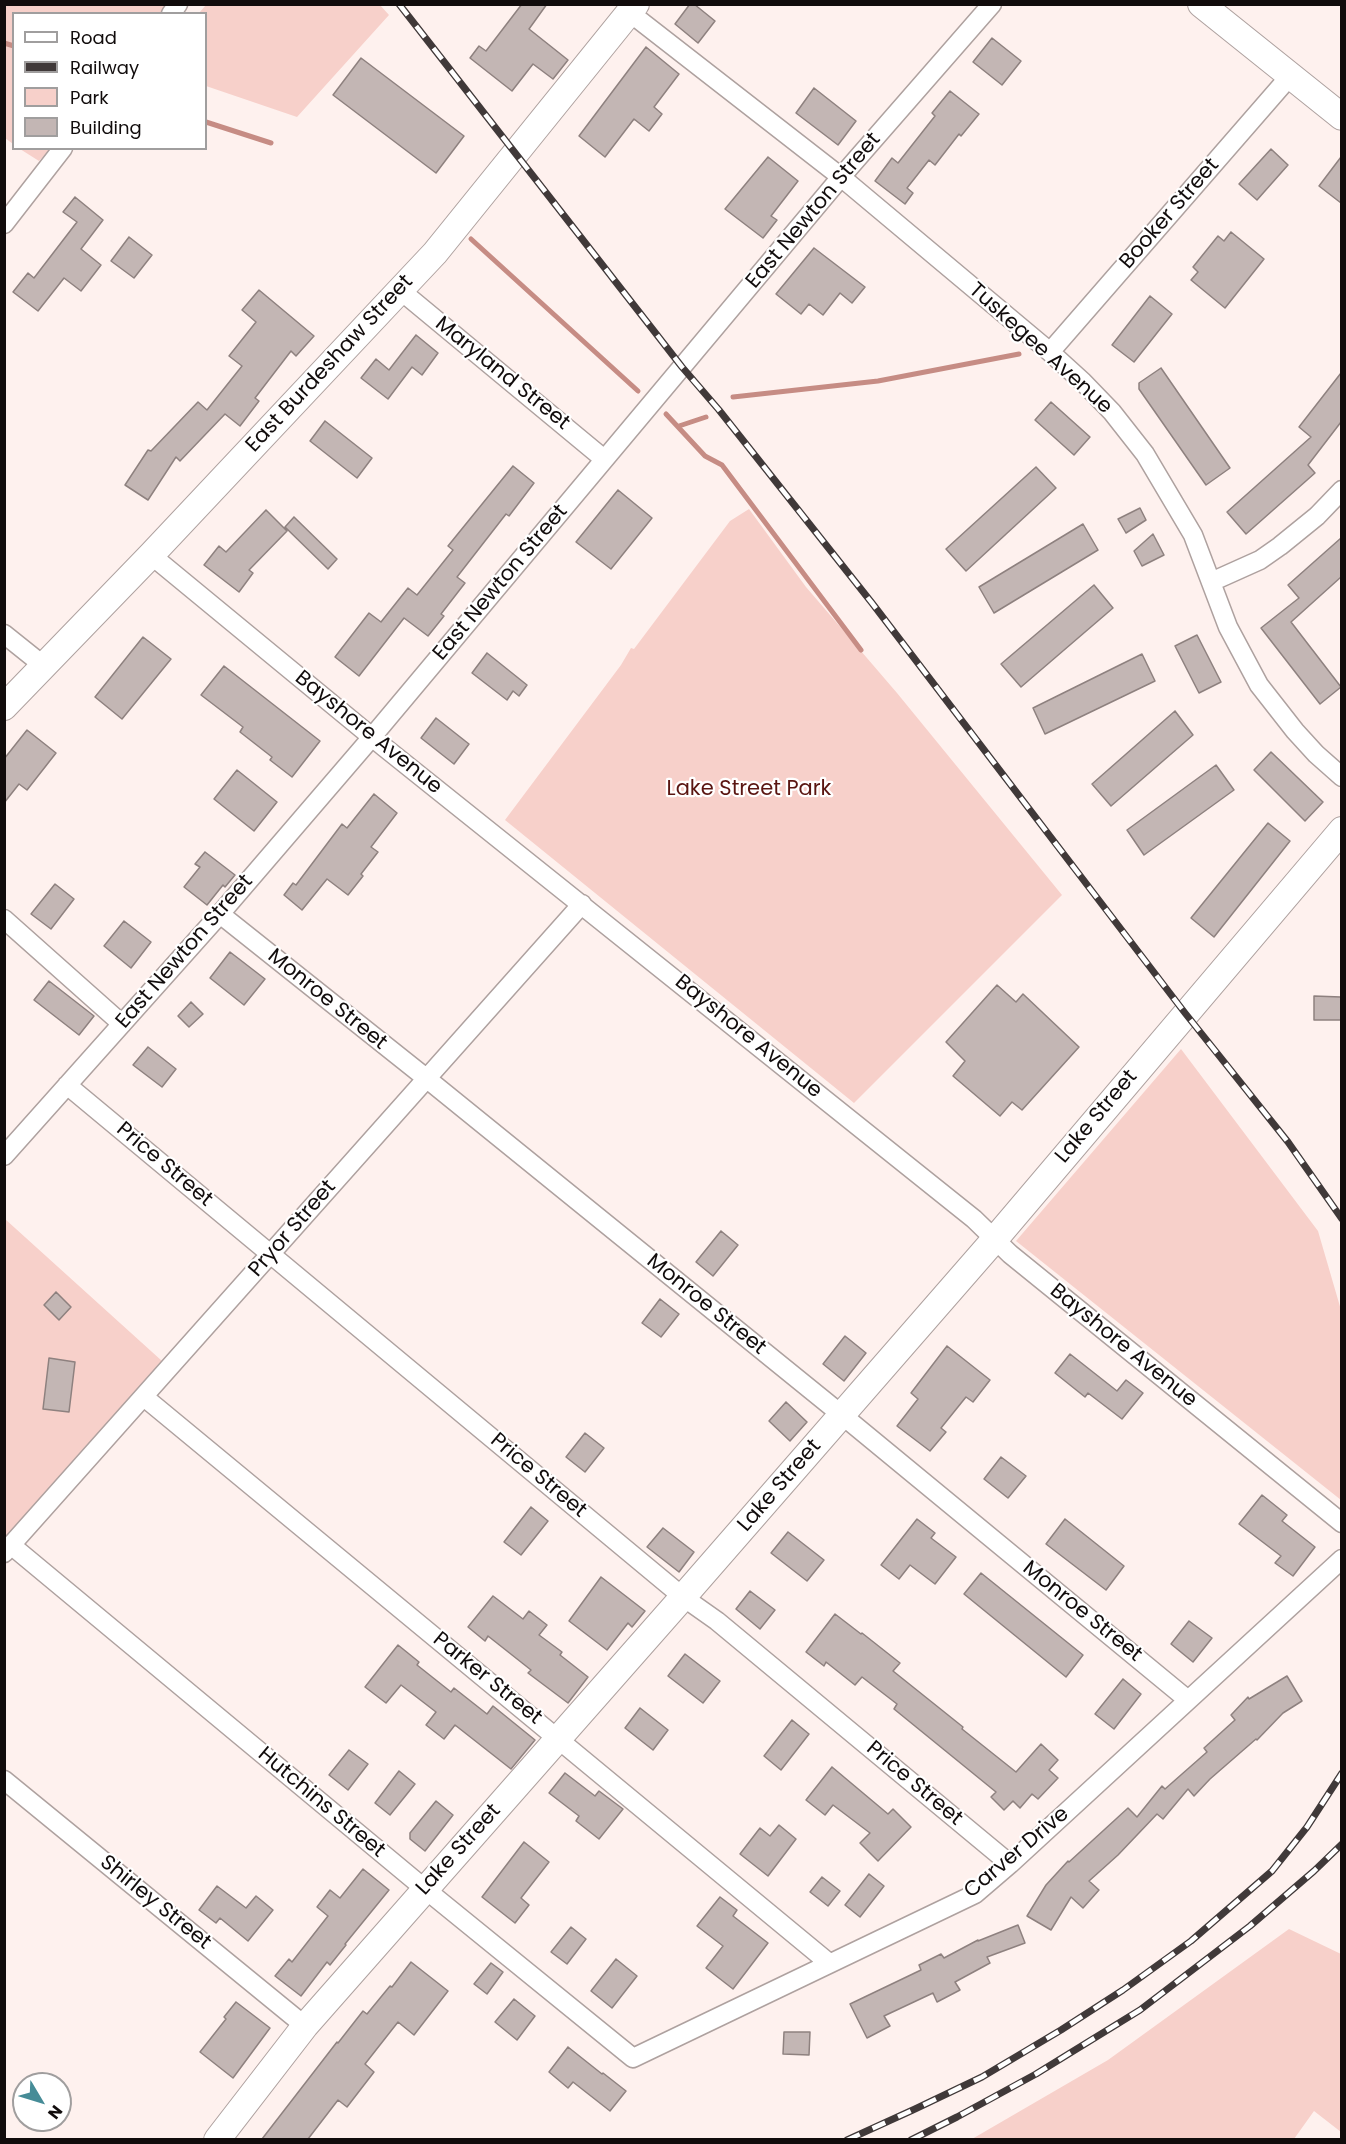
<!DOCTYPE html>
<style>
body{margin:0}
#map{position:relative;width:1346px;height:2144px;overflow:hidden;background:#fef1ee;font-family:Poppins,sans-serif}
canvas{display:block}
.frame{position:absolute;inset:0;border:6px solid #110c0c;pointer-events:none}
.legend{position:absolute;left:12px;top:12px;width:195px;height:138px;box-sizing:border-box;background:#fff;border:2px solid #a09e9e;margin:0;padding:8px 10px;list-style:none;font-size:18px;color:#110c0c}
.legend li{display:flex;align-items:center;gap:12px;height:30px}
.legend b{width:30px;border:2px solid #a09e9e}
.north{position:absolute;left:12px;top:2072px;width:60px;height:60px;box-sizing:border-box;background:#fff;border:2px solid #a09e9e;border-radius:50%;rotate:128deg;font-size:16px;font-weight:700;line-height:24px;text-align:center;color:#110c0c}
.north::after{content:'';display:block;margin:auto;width:21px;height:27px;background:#468c97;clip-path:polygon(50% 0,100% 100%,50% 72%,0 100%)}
</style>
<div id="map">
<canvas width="1346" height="2144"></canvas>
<div class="frame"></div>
<ul class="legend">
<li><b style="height:8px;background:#fff"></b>Road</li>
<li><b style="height:8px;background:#403939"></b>Railway</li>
<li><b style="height:16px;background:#f7d0ca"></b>Park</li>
<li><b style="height:16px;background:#c3b6b4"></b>Building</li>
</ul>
<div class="north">N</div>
</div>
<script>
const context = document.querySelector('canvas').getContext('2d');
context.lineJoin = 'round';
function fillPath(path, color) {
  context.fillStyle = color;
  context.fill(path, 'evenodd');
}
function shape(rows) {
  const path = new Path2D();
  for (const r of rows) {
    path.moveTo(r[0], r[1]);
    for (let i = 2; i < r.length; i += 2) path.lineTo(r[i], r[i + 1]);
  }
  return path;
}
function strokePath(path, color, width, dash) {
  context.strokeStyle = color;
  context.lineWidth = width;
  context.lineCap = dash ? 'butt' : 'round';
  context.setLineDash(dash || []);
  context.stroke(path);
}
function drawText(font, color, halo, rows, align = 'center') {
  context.font = font + ' Poppins,sans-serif';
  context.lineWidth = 4.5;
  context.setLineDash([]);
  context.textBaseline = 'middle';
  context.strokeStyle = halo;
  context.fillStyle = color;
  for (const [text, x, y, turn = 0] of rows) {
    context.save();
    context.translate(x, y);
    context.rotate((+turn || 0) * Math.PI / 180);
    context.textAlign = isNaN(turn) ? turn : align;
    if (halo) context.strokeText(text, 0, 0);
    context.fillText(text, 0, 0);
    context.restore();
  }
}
fillPath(shape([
 [4,5,168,5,161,13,14,14,13,144,5,138],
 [380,5,389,15,297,117,206,86,206,14,199,13,206,5],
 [20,149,50,148,50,149,39,161],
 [749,509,806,587,897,693,1062,895,854,1103,505,820,621,665,631,648,634,649,730,521],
 [1181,1049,1318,1231,1341,1310,1341,1500,1016,1241],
 [5,1219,162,1361,5,1537,4,1219],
 [1289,1929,1341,1954,1341,2132,1314,2111,1294,2139,972,2139,1108,2060]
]), '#f7d0ca');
strokePath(shape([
 [4,43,14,46],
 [206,122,271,143],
 [471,239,638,391],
 [733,397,878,381,1019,354],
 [666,414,705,456,722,465,861,650],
 [679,426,706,417]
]), '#c68c84', 5);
const building = shape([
 [522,4,547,4,529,29,568,60,553,79,533,64,512,91,470,58,479,46,486,51,522,4],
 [690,4,694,4,715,21,698,43,675,24,690,4],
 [992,38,1021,61,1002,85,973,62,992,38],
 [646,47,679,74,654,107,662,114,649,131,634,119,605,157,579,136,646,47],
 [361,58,464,136,436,173,333,95,361,58],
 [814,88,856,121,838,145,796,113,814,88],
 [950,91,979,114,961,136,959,134,935,165,929,160,907,188,913,193,905,204,875,181,892,158,898,163,935,116,932,113,950,91],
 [1271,149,1288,165,1257,200,1239,184,1271,149],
 [768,157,798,181,771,216,777,220,763,238,725,209,768,157],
 [1341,157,1341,203,1319,186,1341,157],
 [75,197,103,220,81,249,101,265,81,291,64,278,38,311,13,292,28,273,34,278,77,222,63,212,75,197],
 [1231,232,1264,259,1225,308,1191,280,1198,272,1193,267,1218,236,1224,241,1231,232],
 [129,237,152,255,134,278,111,261,129,237],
 [814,248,865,287,852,303,840,293,823,315,809,304,801,314,776,294,814,248],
 [259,290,314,336,296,356,291,351,255,398,259,401,240,426,225,414,180,461,176,457,148,500,125,485,148,450,151,451,198,402,207,410,242,366,229,356,256,322,242,310,259,290],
 [1150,296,1172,314,1134,362,1112,345,1150,296],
 [416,335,438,353,422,375,412,367,388,399,361,378,376,359,389,370,416,335],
 [1161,368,1230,468,1206,485,1139,389,1139,383,1161,368],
 [1341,373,1341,422,1308,465,1315,473,1246,534,1227,512,1311,437,1299,427,1341,373],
 [1051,402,1090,437,1074,455,1035,420,1051,402],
 [325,421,372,458,357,478,310,441,325,421],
 [513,466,534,483,509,516,506,514,457,577,465,583,441,614,444,616,428,636,404,618,359,676,335,657,369,613,381,622,408,588,417,595,453,550,448,546,513,466],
 [1036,467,1056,488,966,571,946,549,1036,467],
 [618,490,652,518,611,569,576,542,618,490],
 [1140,508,1146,520,1126,533,1118,519,1140,508],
 [266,510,287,531,249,570,253,573,239,592,204,565,219,546,226,552,266,510],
 [294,517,337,559,328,569,285,527,294,517],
 [1083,524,1098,550,994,613,979,587,1083,524],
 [1153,534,1164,555,1142,566,1134,551,1153,534],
 [1341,538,1341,577,1291,622,1341,687,1320,704,1261,628,1299,598,1288,585,1341,538],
 [1094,585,1113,608,1021,687,1001,664,1094,585],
 [1197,635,1221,682,1199,693,1175,646,1197,635],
 [143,637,171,659,122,719,95,697,143,637],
 [487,653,527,685,519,696,513,691,507,700,472,673,487,653],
 [1142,654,1155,681,1045,734,1033,708,1142,654],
 [224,666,320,741,292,777,270,760,272,757,240,732,243,727,201,695,224,666],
 [1175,711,1193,735,1111,806,1092,784,1175,711],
 [436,718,469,744,454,764,421,738,436,718],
 [27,730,56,753,27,790,19,784,4,803,4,759,27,730],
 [1271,752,1323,802,1305,821,1254,770,1271,752],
 [1216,765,1234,790,1144,855,1127,830,1216,765],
 [237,770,277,802,254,831,214,799,237,770],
 [374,794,397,813,371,847,378,852,361,874,363,876,348,895,327,879,302,910,284,895,293,883,296,885,342,824,347,828,374,794],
 [1268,823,1290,841,1214,937,1191,918,1268,823],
 [205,852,235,875,225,887,223,885,207,905,184,887,200,867,195,864,205,852],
 [55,884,74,899,51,929,31,914,55,884],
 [124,921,151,942,131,968,104,946,124,921],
 [230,952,265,979,244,1005,210,978,230,952],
 [49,981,94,1016,79,1035,34,1000,49,981],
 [997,985,1016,1002,1023,994,1079,1047,1022,1110,1012,1102,1000,1116,953,1076,965,1061,946,1042,997,985],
 [1314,996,1341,997,1341,1020,1314,1020,1314,996],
 [191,1002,203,1014,189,1027,178,1016,191,1002],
 [148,1047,176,1069,162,1087,133,1065,148,1047],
 [721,1231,738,1245,713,1276,696,1262,721,1231],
 [56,1292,71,1307,59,1320,44,1305,56,1292],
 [660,1299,679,1314,661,1337,642,1323,660,1299],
 [845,1336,866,1353,844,1381,823,1364,845,1336],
 [947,1346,990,1380,973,1402,966,1397,941,1428,946,1432,930,1451,897,1426,918,1399,911,1393,947,1346],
 [1070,1354,1117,1391,1126,1380,1143,1393,1122,1419,1088,1393,1085,1397,1055,1373,1070,1354],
 [49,1358,75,1362,69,1412,43,1409,49,1358],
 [786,1402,807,1422,790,1441,769,1421,786,1402],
 [585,1433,604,1448,585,1472,566,1457,585,1433],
 [1001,1457,1026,1476,1008,1498,984,1479,1001,1457],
 [1262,1495,1287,1515,1282,1521,1315,1547,1293,1576,1275,1563,1281,1556,1239,1524,1262,1495],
 [531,1507,548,1521,521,1555,504,1542,531,1507],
 [917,1519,935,1533,931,1538,956,1557,935,1584,910,1565,899,1579,881,1565,917,1519],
 [1065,1519,1124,1566,1106,1590,1046,1544,1065,1519],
 [663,1528,694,1552,679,1572,647,1547,663,1528],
 [788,1532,824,1560,807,1581,771,1553,788,1532],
 [981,1573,1083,1655,1066,1677,964,1594,981,1573],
 [601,1577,645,1611,632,1627,628,1623,607,1650,569,1621,601,1577],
 [750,1591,775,1610,760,1629,736,1609,750,1591],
 [493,1596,523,1619,529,1611,547,1625,539,1635,562,1652,560,1655,588,1677,568,1703,528,1673,531,1670,488,1636,485,1641,468,1627,493,1596],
 [835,1614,861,1634,862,1633,900,1663,893,1671,963,1727,962,1729,1016,1772,1041,1744,1058,1760,1049,1770,1058,1778,1038,1799,1032,1794,1020,1808,1013,1801,1004,1810,991,1797,996,1792,894,1709,897,1704,862,1677,855,1685,826,1662,824,1666,806,1652,835,1614],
 [1189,1621,1212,1638,1193,1662,1171,1644,1189,1621],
 [398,1645,419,1662,417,1665,451,1692,454,1688,487,1714,493,1706,535,1740,511,1769,455,1725,444,1739,426,1725,436,1712,401,1685,386,1703,365,1687,398,1645],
 [685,1654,720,1681,703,1703,668,1676,685,1654],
 [1287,1676,1302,1701,1283,1713,1257,1740,1256,1739,1210,1779,1194,1796,1188,1789,1163,1819,1157,1814,1118,1855,1089,1881,1099,1890,1083,1908,1071,1897,1051,1930,1027,1916,1046,1885,1068,1861,1069,1862,1128,1808,1137,1817,1162,1786,1165,1789,1207,1752,1204,1748,1235,1720,1231,1715,1248,1697,1249,1699,1287,1676],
 [1123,1679,1141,1694,1114,1729,1095,1714,1123,1679],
 [640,1708,668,1730,653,1750,625,1728,640,1708],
 [792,1720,809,1734,781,1770,764,1756,792,1720],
 [349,1750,368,1764,348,1790,329,1775,349,1750],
 [832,1767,888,1814,893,1809,911,1827,878,1861,860,1843,870,1833,833,1805,825,1815,806,1800,832,1767],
 [399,1771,415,1784,390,1815,375,1803,399,1771],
 [565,1773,595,1796,599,1791,623,1809,599,1839,576,1821,579,1816,549,1793,565,1773],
 [436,1801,453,1815,425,1851,410,1839,410,1833,436,1801],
 [779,1825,796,1839,768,1876,740,1854,760,1828,770,1836,779,1825],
 [524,1842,549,1862,521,1898,529,1905,515,1923,482,1897,524,1842],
 [363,1869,389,1890,345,1944,346,1945,330,1965,327,1962,301,1996,275,1976,289,1959,292,1962,328,1916,317,1907,330,1890,340,1898,363,1869],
 [869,1874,884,1886,860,1917,845,1905,869,1874],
 [822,1877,840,1891,828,1906,810,1892,822,1877],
 [217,1886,246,1908,256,1896,273,1910,248,1941,220,1918,216,1923,199,1910,217,1886],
 [720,1897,737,1910,733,1916,768,1943,733,1989,706,1968,723,1946,697,1926,720,1897],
 [1018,1925,1025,1943,987,1957,990,1963,955,1982,960,1990,937,2002,933,1993,884,2016,890,2026,867,2038,850,2004,921,1970,919,1965,941,1954,944,1958,978,1940,978,1941,1018,1925],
 [571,1927,586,1939,567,1964,551,1952,571,1927],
 [616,1959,637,1976,612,2008,591,1991,616,1959],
 [411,1962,448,1991,414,2035,398,2022,365,2064,374,2072,347,2107,338,2100,308,2139,262,2139,337,2042,338,2043,363,2011,367,2014,390,1986,392,1987,411,1962],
 [491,1963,503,1972,487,1994,474,1984,491,1963],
 [514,1999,535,2016,517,2040,495,2022,514,1999],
 [236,2002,270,2028,233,2078,200,2052,226,2019,224,2017,236,2002],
 [784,2032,810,2032,809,2055,783,2054,784,2032],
 [568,2047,602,2074,603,2073,626,2091,610,2111,573,2082,568,2088,549,2072,568,2047]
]);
fillPath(building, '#c3b6b4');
strokePath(building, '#8e817f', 1.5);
const street = shape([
 [629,12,841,177,1050,352,1083,382,1112,412,1145,454,1193,535,1228,627,1259,685,1295,731,1316,754,1342,777],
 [171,14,178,4],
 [4,224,63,148],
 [400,290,604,459],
 [1050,352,1290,76],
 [151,555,384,747,974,1219,1010,1254,1342,1523],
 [1211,582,1260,560,1280,546,1317,516,1342,490],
 [4,634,44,666],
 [220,914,426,1078,842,1415,1188,1700],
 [4,919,122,1024],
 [67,1085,683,1597,717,1621,1010,1864],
 [4,1156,220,914,372,737,841,177,992,4],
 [144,1397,829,1963],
 [11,1545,425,1889,633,2058,975,1894,1010,1864,1342,1559],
 [4,1553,582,904],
 [4,1780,305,2026]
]);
const secondary = shape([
 [1201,4,1342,117],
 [4,707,151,555,435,253,636,4],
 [217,2140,305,2026,683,1597,995,1239,1342,830]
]);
strokePath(street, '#aea19f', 21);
strokePath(secondary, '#aea19f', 28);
strokePath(street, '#fff', 18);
strokePath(secondary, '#fff', 26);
const rail = shape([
 [399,4,682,367,719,410,872,603,1185,1013,1288,1142,1342,1219],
 [847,2140,915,2109,982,2077,1061,2030,1123,1990,1191,1941,1272,1871,1307,1827,1342,1773],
 [911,2140,957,2117,1036,2074,1140,2010,1250,1926,1314,1871,1342,1844]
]);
strokePath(rail, '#403939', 7);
strokePath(rail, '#fff', 4.5, [14]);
drawText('21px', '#110c0c', '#fff', [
 ["East Newton Street",814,211,-50],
 ["Booker Street",1170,214,-49],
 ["Tuskegee Avenue",1040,349,42],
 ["East Burdeshaw Street",330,364,-47],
 ["Maryland Street",502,374,39],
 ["East Newton Street",501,583,-50],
 ["Bayshore Avenue",368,733,39],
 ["East Newton Street",185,952,-49],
 ["Monroe Street",327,1000,39],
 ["Bayshore Avenue",748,1037,39],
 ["Lake Street",1097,1117,-50],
 ["Price Street",164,1165,40],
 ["Pryor Street",293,1229,-49],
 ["Monroe Street",706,1305,39],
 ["Bayshore Avenue",1123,1346,39],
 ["Price Street",538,1476,40],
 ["Lake Street",780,1486,-49],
 ["Monroe Street",1082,1612,39],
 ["Parker Street",487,1679,39],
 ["Price Street",914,1784,40],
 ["Hutchins Street",321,1803,40],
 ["Lake Street",459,1850,-48],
 ["Carver Drive",1017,1853,-40],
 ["Shirley Street",155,1903,39]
]);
drawText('21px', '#5a1511', '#fff', [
 ["Lake Street Park",749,790]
]);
</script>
